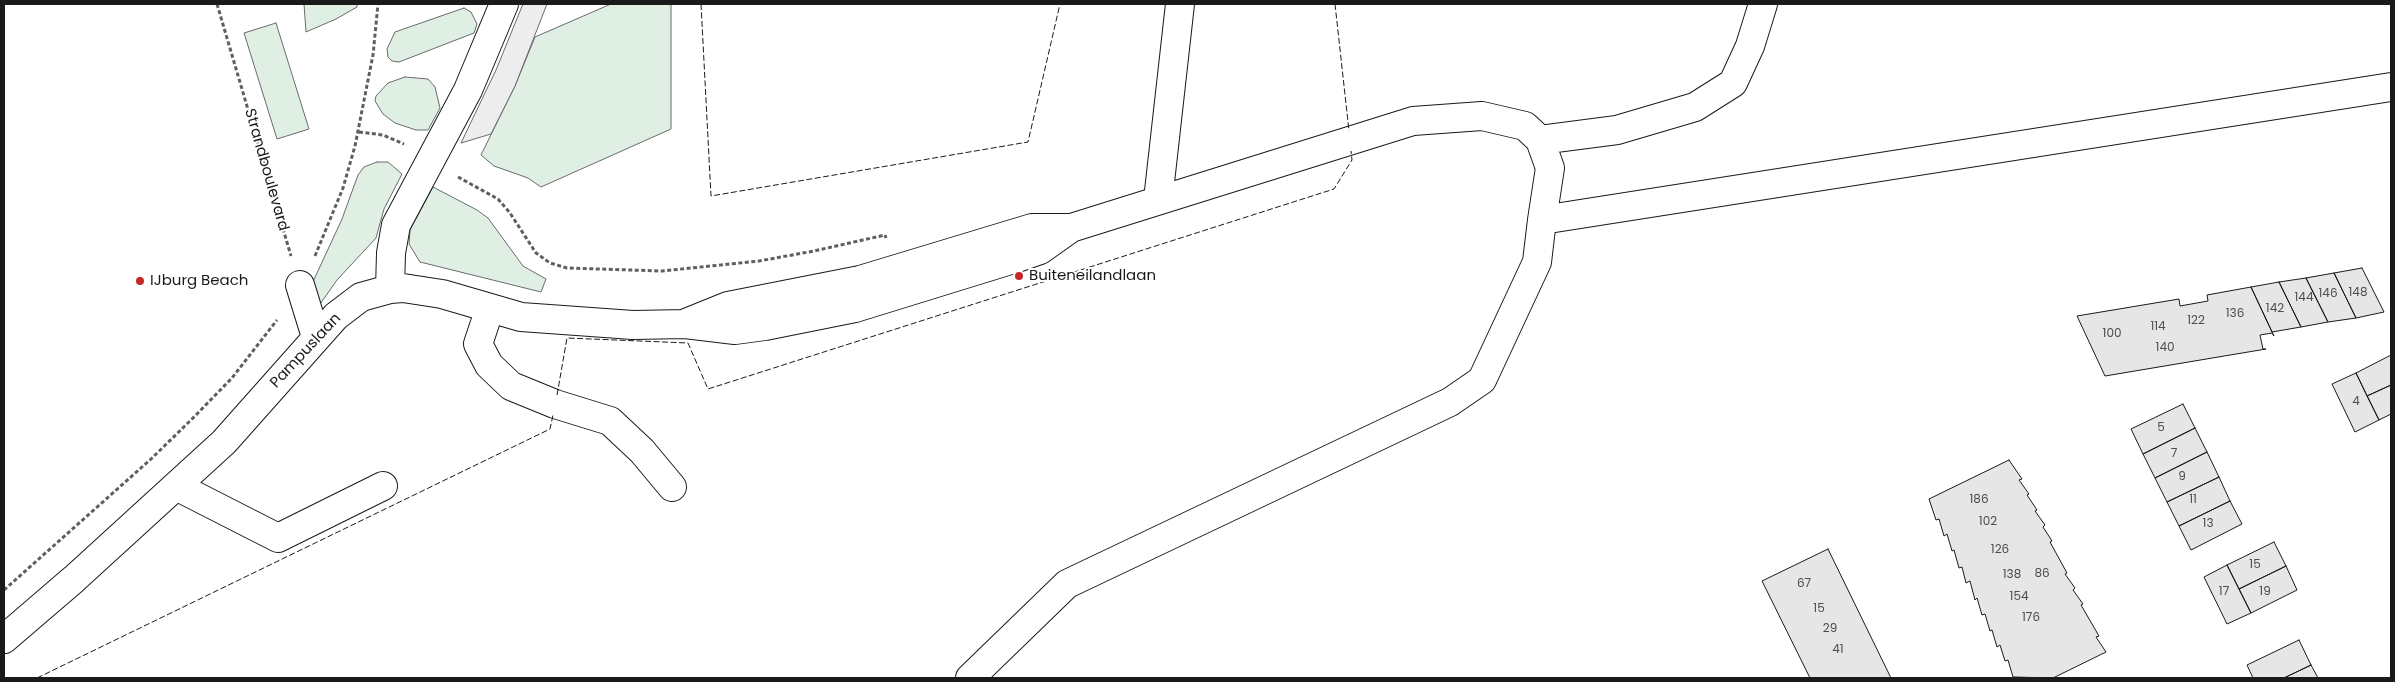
<!DOCTYPE html>
<style>
body{margin:0}
#map{position:relative;width:2395px;height:682px;overflow:hidden;background:#fff;font-family:Poppins,sans-serif}
canvas{display:block}
.frame{position:absolute;inset:0;border:5px solid #1a1a1a;pointer-events:none}
</style>
<div id="map">
<canvas width="2395" height="682"></canvas>
<div class="frame"></div>
</div>
<script>
const context = document.querySelector('canvas').getContext('2d');
context.lineJoin = 'round';
function fillPath(path, color) {
  context.fillStyle = color;
  context.fill(path, 'evenodd');
}
function shape(rows) {
  const path = new Path2D();
  for (const r of rows) {
    path.moveTo(r[0], r[1]);
    for (let i = 2; i < r.length; i += 2) path.lineTo(r[i], r[i + 1]);
  }
  return path;
}
function strokePath(path, color, width, dash) {
  context.strokeStyle = color;
  context.lineWidth = width;
  context.lineCap = dash ? 'butt' : 'round';
  context.setLineDash(dash || []);
  context.stroke(path);
}
function drawText(font, color, halo, rows, align = 'center') {
  context.font = font + ' Poppins,sans-serif';
  context.lineWidth = 4;
  context.setLineDash([]);
  context.textBaseline = 'middle';
  context.strokeStyle = halo;
  context.fillStyle = color;
  for (const [text, x, y, turn = 0] of rows) {
    context.save();
    context.translate(x, y);
    context.rotate((+turn || 0) * Math.PI / 180);
    context.textAlign = isNaN(turn) ? turn : align;
    if (halo) context.strokeText(text, 0, 0);
    context.fillText(text, 0, 0);
    context.restore();
  }
}
const green = shape([
 [304,4,357,4,357,7,336,19,306,32,304,4],
 [611,4,671,4,671,129,541,187,528,178,494,166,481,155,515,86,535,37,611,4],
 [464,8,471,12,477,24,474,33,399,62,392,61,388,57,387,49,395,32,464,8],
 [276,23,309,129,277,139,244,33,276,23],
 [405,77,428,79,435,87,440,108,428,130,416,130,395,123,383,114,375,101,376,96,388,83,405,77],
 [377,162,388,162,402,174,384,209,376,238,337,280,318,307,311,286,342,219,358,175,364,167,377,162],
 [433,187,477,210,488,218,523,266,546,279,541,292,420,262,409,244,410,230,433,187]
]);
fillPath(green, '#e0efe3');
strokePath(green, '#6a6a6a', 1);
const parking = shape([
 [523,4,547,4,515,86,491,134,461,143,496,70,523,4]
]);
fillPath(parking, '#ededed');
strokePath(parking, '#6a6a6a', 1);
const building = shape([
 [2362,268,2384,312,2356,318,2334,273,2362,268],
 [2334,273,2356,318,2328,322,2306,278,2334,273],
 [2306,278,2328,322,2301,327,2279,282,2306,278],
 [2279,282,2301,327,2272,332,2251,287,2279,282],
 [2251,287,2274,336,2272,333,2260,335,2263,349,2266,349,2105,376,2077,316,2179,299,2180,306,2208,301,2207,295,2251,287],
 [2391,355,2391,385,2367,396,2356,373,2391,355],
 [2356,373,2379,420,2355,432,2332,384,2356,373],
 [2391,385,2391,414,2379,420,2367,396,2391,385],
 [2183,404,2195,428,2143,454,2131,429,2183,404],
 [2195,428,2207,452,2155,478,2143,454,2195,428],
 [2207,452,2219,477,2167,502,2155,478,2207,452],
 [2009,460,2022,479,2019,480,2029,494,2027,495,2037,510,2035,511,2045,525,2043,527,2052,541,2050,542,2067,573,2065,574,2075,588,2073,590,2083,604,2081,605,2099,636,2096,637,2106,652,2053,678,2013,677,2008,660,2005,661,2000,645,1997,647,1992,630,1990,631,1985,614,1982,615,1977,598,1975,600,1970,581,1966,583,1962,567,1959,568,1954,550,1952,551,1947,534,1944,536,1939,519,1936,520,1929,499,2009,460],
 [2219,477,2230,501,2179,526,2167,502,2219,477],
 [2230,501,2242,524,2191,550,2179,526,2230,501],
 [2274,542,2286,566,2239,589,2227,565,2274,542],
 [1828,549,1891,678,1810,678,1762,581,1828,549],
 [2227,565,2251,613,2227,624,2204,577,2227,565],
 [2286,566,2297,590,2251,613,2239,589,2286,566],
 [2299,640,2311,665,2284,678,2253,678,2247,665,2299,640],
 [2311,665,2318,678,2284,678,2311,665]
]);
fillPath(building, '#e6e6e6');
strokePath(building, '#1a1a1a', 1);
const minor = shape([
 [1540,140,1617,130,1695,107,1733,83,1750,46,1763,4],
 [1158,200,1180,4],
 [300,285,316,337],
 [390,289,391,253,396,225,468,90,504,4],
 [490,308,478,344,489,365,511,386,555,404,610,421,642,451,672,487],
 [686,323,728,306,860,280,1032,228,1071,228],
 [176,486,278,538,383,486],
 [4,639,74,579,224,442,336,316,361,297,390,289,403,288,442,294,521,317,633,325,685,324,735,330,765,326,855,308,1017,258,1040,250,1071,228,1413,121,1482,116,1525,126,1540,140,1550,168,1542,220],
 [970,678,1067,584,1450,402,1482,380,1537,262,1542,220,2391,87]
]);
strokePath(minor, '#1a1a1a', 30);
strokePath(shape([
 [217,4,291,256],
 [359,132,383,135,404,144],
 [458,177,498,199,510,213,536,253,550,263,567,268,662,271,759,261,814,251,885,235,886,238],
 [315,256,343,188,355,146,373,55,378,4],
 [4,590,151,459,192,419,232,378,277,320]
]), '#5f5f5f', 3, [4, 2.5]);
strokePath(minor, '#fff', 28);
strokePath(shape([
 [701,4,711,196,1028,142,1060,4],
 [1335,4,1349,131],
 [557,395,567,338,688,343,708,389,1334,189,1352,160,1351,151],
 [37,678,550,429,553,415]
]), '#1a1a1a', 1, [6, 2.5]);
for (const [x, y, r, color] of [
 [1019,276,5,"#c62828"],
 [140,281,5,"#c62828"]
]) {
  const dot = new Path2D();
  dot.arc(x, y, r, 0, 2 * Math.PI);
  context.fillStyle = color;
  context.fill(dot);
  strokePath(dot, '#fff', 2);
}
drawText('12px', '#4d4d4d', null, [
 ["148",2358,293],
 ["146",2328,294],
 ["144",2304,298],
 ["142",2275,309],
 ["136",2235,314],
 ["122",2196,321],
 ["114",2158,327],
 ["100",2112,334],
 ["140",2165,348],
 ["4",2356,402],
 ["5",2161,428],
 ["7",2174,454],
 ["9",2182,477],
 ["186",1979,500],
 ["11",2193,500],
 ["102",1988,522],
 ["13",2208,524],
 ["126",2000,550],
 ["15",2255,565],
 ["86",2042,574],
 ["138",2012,575],
 ["67",1804,584],
 ["17",2224,592],
 ["19",2265,592],
 ["154",2019,597],
 ["15",1819,609],
 ["176",2031,618],
 ["29",1830,629],
 ["41",1838,650]
]);
drawText('15px', '#1a1a1a', '#fff', [
 ["Strandboulevard",266,170,74],
 ["Pampuslaan",306,351,-47]
]);
drawText('15px', '#1a1a1a', '#fff', [
 ["Buiteneilandlaan",1029,276],
 ["IJburg Beach",150,281]
], 'left');
</script>
